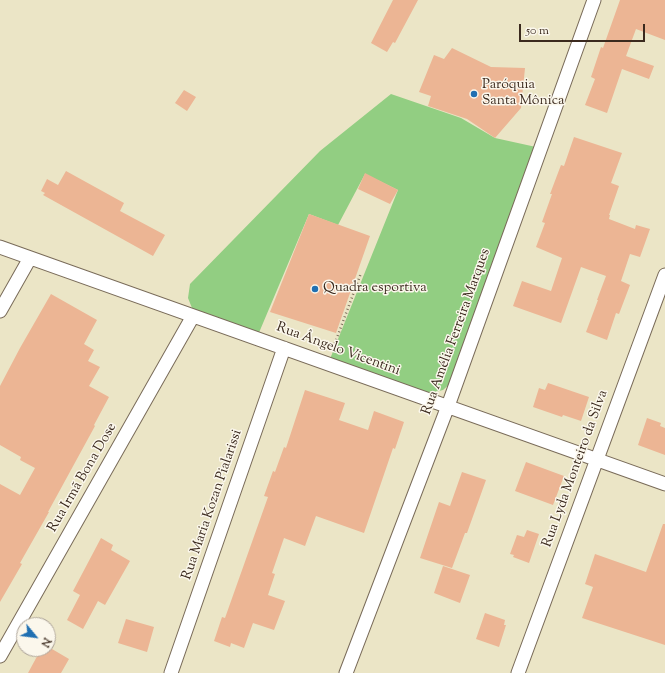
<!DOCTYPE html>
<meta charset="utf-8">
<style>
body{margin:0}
#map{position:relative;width:665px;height:673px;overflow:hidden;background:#ebe5c6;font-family:"Sorts Mill Goudy",serif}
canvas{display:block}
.north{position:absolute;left:16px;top:617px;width:40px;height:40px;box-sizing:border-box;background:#fbf7ec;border:1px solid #aea59a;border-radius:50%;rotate:119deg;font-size:11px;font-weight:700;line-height:16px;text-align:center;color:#3b2a1e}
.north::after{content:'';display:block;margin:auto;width:14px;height:18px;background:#1f6fb2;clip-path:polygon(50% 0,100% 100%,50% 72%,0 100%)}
.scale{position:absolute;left:519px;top:24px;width:126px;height:18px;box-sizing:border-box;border:2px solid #3b2a1e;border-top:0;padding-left:5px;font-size:12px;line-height:14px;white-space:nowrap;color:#3b2a1e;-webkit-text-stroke:3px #fbf7ec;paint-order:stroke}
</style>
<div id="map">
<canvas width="665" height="673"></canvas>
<div class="north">N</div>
<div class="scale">50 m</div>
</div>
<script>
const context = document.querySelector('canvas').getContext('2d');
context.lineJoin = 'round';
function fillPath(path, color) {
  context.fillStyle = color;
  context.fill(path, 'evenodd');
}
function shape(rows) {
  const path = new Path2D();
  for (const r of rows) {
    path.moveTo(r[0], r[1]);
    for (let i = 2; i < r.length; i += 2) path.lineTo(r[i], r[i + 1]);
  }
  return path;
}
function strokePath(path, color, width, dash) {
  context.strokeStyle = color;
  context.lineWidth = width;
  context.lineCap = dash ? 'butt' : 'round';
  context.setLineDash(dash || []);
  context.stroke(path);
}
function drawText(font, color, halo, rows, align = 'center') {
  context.font = font + ' "Sorts Mill Goudy",serif';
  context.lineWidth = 3;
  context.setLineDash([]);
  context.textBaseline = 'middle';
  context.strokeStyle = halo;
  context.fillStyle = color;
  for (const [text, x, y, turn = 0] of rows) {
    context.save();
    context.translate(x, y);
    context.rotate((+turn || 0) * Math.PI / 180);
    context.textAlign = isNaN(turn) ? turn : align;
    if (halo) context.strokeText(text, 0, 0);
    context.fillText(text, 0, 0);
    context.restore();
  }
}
fillPath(shape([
 [391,94,461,118,495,138,536,147,453,381,443,390,431,393,415,390,330,359,398,190,365,174,338,225,309,214,258,335,194,313,188,298,190,284,320,151]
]), '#92ce82');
fillPath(shape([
 [393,0,418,0,395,43,393,42,387,52,371,43],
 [620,0,665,0,665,40,636,29,626,56,654,66,649,79,622,69,607,113,585,105,595,79,591,77,601,47,603,48],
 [452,48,491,67,525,68,521,108,495,138,467,119,428,106,431,96,419,92,434,55,444,59],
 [184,90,196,97,187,111,175,103],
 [574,137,622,153,611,183,619,186,609,215,610,215,609,219,635,229,636,225,650,229,640,257,630,254,621,281,630,285,619,314,616,313,607,340,586,332,598,300,597,300,606,276,581,267,561,323,513,306,522,281,551,291,562,258,536,247,545,223,542,222,552,194,550,194,561,165,564,166],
 [66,171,124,203,120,211,165,235,153,256,43,195,45,193,41,191,47,179,58,185],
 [365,173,398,190,390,204,358,189],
 [309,214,370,236,336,333,270,312],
 [51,294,97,320,84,344,94,350,88,361,100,367,89,386,109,397,94,425,95,426,48,512,49,512,20,563,22,564,0,602,0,484,20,495,35,468,20,460,21,457,0,445,0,386,20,348],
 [548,383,589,397,581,421,563,415,562,417,533,407,539,388,545,390],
 [305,390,345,403,339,420,368,430,374,411,404,422,395,449,393,448,364,533,316,516,305,546,284,538,272,573,275,574,268,595,285,601,274,630,253,623,244,648,231,643,230,647,214,641,222,617,225,618,236,587,268,497,264,496,273,471,275,472,284,447,286,448],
 [647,418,661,423,660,426,665,428,665,455,638,445],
 [526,462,564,476,553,505,515,491],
 [462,472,486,480,467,533,465,533,452,568,420,558,439,502,450,506],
 [663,524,665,524,665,645,582,618,593,587,585,584,595,554,646,572],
 [527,530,539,534,529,563,513,557,514,555,510,554,517,535,524,537],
 [101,538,113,545,111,550,130,561,105,605,98,601,83,629,67,620,80,595,73,591],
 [443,566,470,575,460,603,434,593],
 [485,613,505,620,504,625,506,625,499,647,476,639],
 [126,619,154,627,147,652,118,643],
 [41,649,52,649,69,659,61,673,28,673]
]), '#ecb594');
const minor = shape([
 [0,247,665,484],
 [0,311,30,258],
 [0,656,193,316],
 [171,673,284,348],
 [346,673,448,406,594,0],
 [518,673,665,275]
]);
strokePath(minor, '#796b59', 15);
strokePath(shape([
 [332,351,361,273]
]), '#796b59', 2.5, [1, 3]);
strokePath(minor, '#fff', 13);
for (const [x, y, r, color] of [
 [474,94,4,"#1f6fb2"],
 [315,289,4,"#1f6fb2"]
]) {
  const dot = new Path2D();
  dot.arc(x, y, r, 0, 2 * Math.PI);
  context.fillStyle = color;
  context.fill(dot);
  strokePath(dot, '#fbf7ec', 1.5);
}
drawText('14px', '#3b2a1e', '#fbf7ec', [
 ["Paróquia",482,86],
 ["Santa Mônica",482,102],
 ["Quadra esportiva",323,289]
], 'left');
drawText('14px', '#3b2a1e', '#fbf7ec', [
 ["Rua Amélia Ferreira Marques",457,332,-70],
 ["Rua Ângelo Vicentini",338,350,20],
 ["Rua Lyda Monteiro da Silva",576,469,-70],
 ["Rua Irmã Bona Dose",83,478,-60],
 ["Rua Maria Kozan Pialarissi",213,505,-71]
]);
</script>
